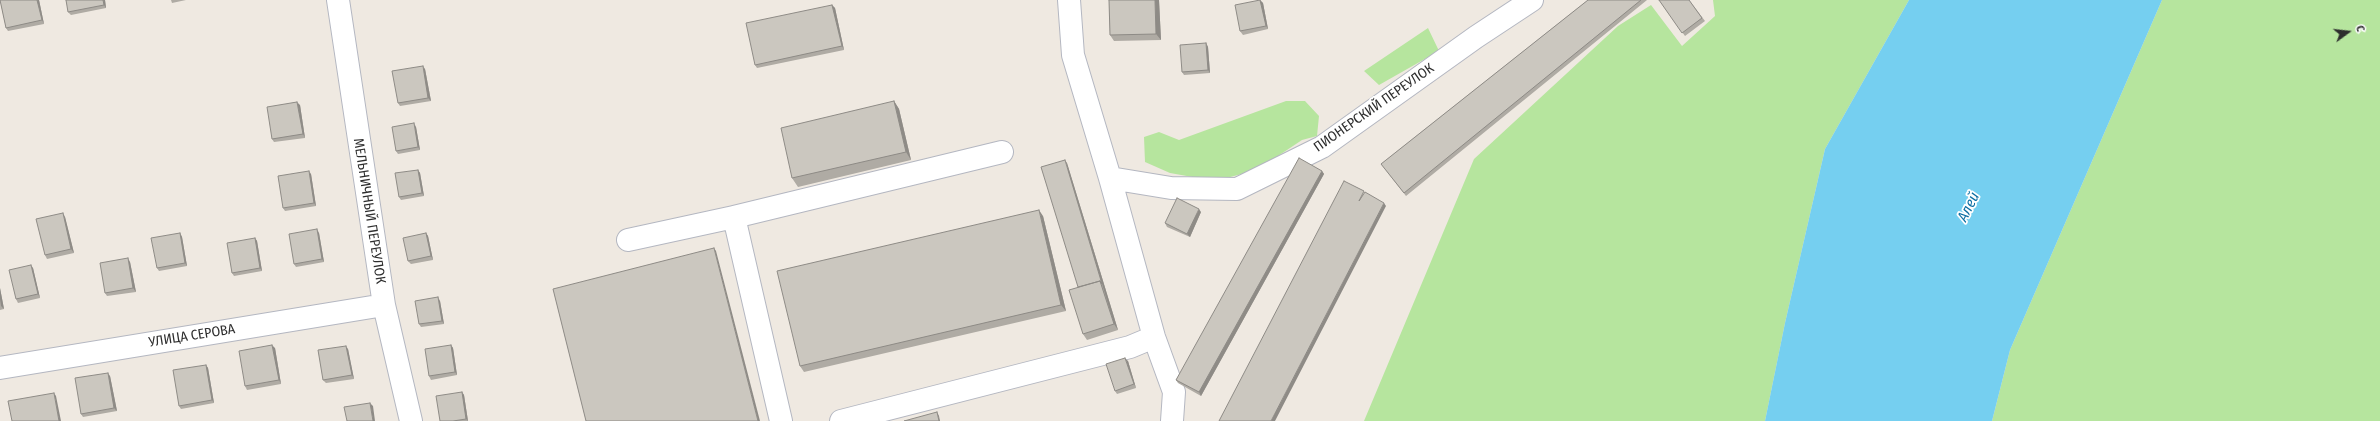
<!DOCTYPE html>
<meta charset="utf-8">
<style>
body{margin:0}
#map{position:relative;width:2380px;height:421px;overflow:hidden;background:#efe9e1;font-family:"Fira Sans Condensed",sans-serif}
canvas{display:block}
.north{position:absolute;left:2328px;top:12px;width:40px;height:40px;-webkit-text-stroke:3px #fff;paint-order:stroke;rotate:75deg;font-size:11px;font-weight:700;line-height:16px;text-align:center;color:#2e2e2e}
.north::after{content:'';display:block;margin:auto;width:14px;height:18px;background:#2e2e2e;clip-path:polygon(50% 0,100% 100%,50% 72%,0 100%)}
</style>
<div id="map">
<canvas width="2380" height="421"></canvas>
<div class="north">С</div>
</div>
<script>
const context = document.querySelector('canvas').getContext('2d');
context.lineJoin = 'round';
function fillPath(path, color) {
  context.fillStyle = color;
  context.fill(path, 'evenodd');
}
function shape(rows) {
  const path = new Path2D();
  for (const r of rows) {
    path.moveTo(r[0], r[1]);
    for (let i = 2; i < r.length; i += 2) path.lineTo(r[i], r[i + 1]);
  }
  return path;
}
function strokePath(path, color, width, dash) {
  context.strokeStyle = color;
  context.lineWidth = width;
  context.lineCap = dash ? 'butt' : 'round';
  context.setLineDash(dash || []);
  context.stroke(path);
}
function drawText(font, color, halo, rows, align = 'center') {
  context.font = font + ' "Fira Sans Condensed",sans-serif';
  context.lineWidth = 3.5;
  context.setLineDash([]);
  context.textBaseline = 'middle';
  context.strokeStyle = halo;
  context.fillStyle = color;
  for (const [text, x, y, turn = 0] of rows) {
    context.save();
    context.translate(x, y);
    context.rotate((+turn || 0) * Math.PI / 180);
    context.textAlign = isNaN(turn) ? turn : align;
    if (halo) context.strokeText(text, 0, 0);
    context.fillText(text, 0, 0);
    context.restore();
  }
}
fillPath(shape([
 [1713,0,1909,0,1825,149,1785,323,1765,421,1364,421,1474,159,1618,26,1651,5,1682,46,1715,16],
 [2162,0,2380,0,2380,421,1992,421,2010,350],
 [1428,28,1439,51,1379,85,1364,71],
 [1286,101,1305,101,1319,116,1317,136,1302,140,1257,170,1215,181,1170,173,1145,162,1144,137,1159,132,1179,140]
]), '#b6e59e');
fillPath(shape([
 [1909,0,2162,0,2010,350,1992,421,1765,421,1785,323,1825,149]
]), '#75cff0');
const minor = shape([
 [338,0,384,305,411,421],
 [1069,0,1073,55,1110,178,1154,337,1174,392,1172,421],
 [1110,178,1171,188,1237,189,1322,147,1476,37,1532,0],
 [628,240,734,217],
 [0,368,384,305],
 [781,421,734,217,1002,152],
 [841,421,1130,347,1154,337]
]);
strokePath(minor, '#b4b7c1', 24);
strokePath(minor, '#fff', 22);
fillPath(shape([
 [0,0,39,0,44,24,8,31,6,28],
 [105,0,106,8,71,15,68,12],
 [171,0,186,0,172,3],
 [1109,0,1159,0,1161,40,1114,41,1110,35],
 [1260,0,1263,3,1268,29,1243,35,1240,31],
 [1588,0,1647,0,1406,196,1381,164],
 [1659,0,1689,0,1705,21,1685,36],
 [832,5,835,8,844,50,757,68,755,65],
 [1206,43,1208,47,1210,73,1184,75,1182,72],
 [425,69,431,101,400,106,398,103],
 [894,101,899,109,911,160,798,187,792,178],
 [300,105,305,138,274,142,272,139],
 [416,127,420,150,398,154,396,151],
 [1067,163,1118,330,1087,340,1083,334,1078,287],
 [418,170,420,173,424,196,401,200,399,197],
 [1322,171,1324,174,1201,396,1178,383,1176,380],
 [311,174,316,206,285,211,283,208],
 [1201,212,1190,237,1167,227,1165,223],
 [1043,216,1066,311,804,372,800,366],
 [65,217,74,253,47,259,45,255],
 [180,233,182,237,187,266,159,271,157,268],
 [319,233,324,262,296,267,294,264],
 [426,233,428,236,433,260,411,264,408,261],
 [255,238,257,241,262,271,234,276,232,273],
 [130,262,136,292,107,296,105,293],
 [33,268,40,298,18,303,16,299],
 [0,288,4,309,0,310],
 [440,301,444,324,421,327,419,324],
 [451,345,453,348,457,375,431,380,429,376],
 [275,348,281,384,247,390,245,386],
 [348,349,354,379,326,383,323,380],
 [1128,361,1136,388,1117,394,1115,391],
 [206,365,208,368,214,403,181,409,179,406],
 [110,376,117,411,83,417,81,414],
 [462,392,464,395,468,421,440,421]
]), '#afaba4');
fillPath(shape([
 [37,0,39,0,44,24,42,20],
 [103,0,105,0,106,8,104,5],
 [1155,0,1159,0,1161,40,1156,34],
 [1260,0,1263,3,1268,29,1266,26],
 [832,5,835,8,844,50,842,46],
 [1206,43,1208,47,1210,73,1208,70],
 [423,66,425,69,431,101,428,98],
 [894,101,899,109,911,160,906,152],
 [297,102,300,105,305,138,303,134],
 [414,123,416,127,420,150,418,147],
 [1065,160,1067,163,1118,330,1114,324],
 [418,170,420,173,424,196,422,193],
 [309,171,311,174,316,206,314,203],
 [1322,171,1324,174,1201,396,1199,392],
 [1384,203,1386,206,1275,421,1271,421],
 [1199,209,1201,212,1190,237,1187,234],
 [1039,210,1043,216,1066,311,1061,305],
 [63,213,65,217,74,253,71,249],
 [317,229,319,233,324,262,322,259],
 [180,233,182,237,187,266,185,263],
 [426,233,428,236,433,260,431,256],
 [255,238,257,241,262,271,260,268],
 [714,248,716,251,760,421,758,421],
 [128,258,130,262,136,292,133,288],
 [31,265,33,268,40,298,38,294],
 [0,288,4,309,1,306,0,299],
 [438,297,440,301,444,324,442,321],
 [272,345,275,348,281,384,279,380],
 [451,345,453,348,457,375,455,372],
 [346,346,348,349,354,379,352,375],
 [1125,358,1128,361,1136,388,1134,384],
 [206,365,208,368,214,403,212,400],
 [108,373,110,376,117,411,114,408],
 [462,392,464,395,468,421,466,419],
 [54,393,56,396,61,421,59,421],
 [370,403,373,406,375,421,373,421],
 [937,412,939,416,940,421,939,421]
]), '#8e8b86');
const building = shape([
 [0,0,37,0,42,20,6,28,0,0],
 [66,0,103,0,104,5,68,12,66,0],
 [1109,0,1155,0,1156,34,1110,35,1109,0],
 [1260,0,1266,26,1240,31,1235,5,1260,0],
 [1588,0,1641,0,1404,193,1381,164,1588,0],
 [1659,0,1689,0,1702,18,1682,33,1659,0],
 [832,5,842,46,755,65,746,23,832,5],
 [1206,43,1208,70,1182,72,1180,45,1206,43],
 [423,66,428,98,398,103,392,71,423,66],
 [894,101,906,152,792,178,781,128,894,101],
 [297,102,303,134,272,139,267,107,297,102],
 [414,123,418,147,396,151,392,127,414,123],
 [1299,158,1322,171,1199,392,1176,380,1299,158],
 [1065,160,1102,284,1100,281,1078,287,1041,167,1065,160],
 [418,170,422,193,399,197,395,173,418,170],
 [309,171,314,203,283,208,278,176,309,171],
 [1344,181,1364,191,1359,201,1365,192,1384,203,1271,421,1219,421,1344,181],
 [1177,198,1199,209,1187,234,1165,223,1177,198],
 [1039,210,1061,305,800,366,777,271,1039,210],
 [63,213,71,249,45,255,36,219,63,213],
 [317,229,322,259,294,264,289,234,317,229],
 [180,233,185,263,157,268,151,238,180,233],
 [426,233,431,256,408,261,403,238,426,233],
 [255,238,260,268,232,273,227,243,255,238],
 [714,248,758,421,586,421,553,289,714,248],
 [128,258,133,288,105,293,100,263,128,258],
 [31,265,38,294,16,299,9,270,31,265],
 [1100,281,1114,324,1083,334,1069,290,1100,281],
 [438,297,442,321,419,324,415,301,438,297],
 [272,345,279,380,245,386,239,351,272,345],
 [451,345,455,372,429,376,425,349,451,345],
 [346,346,352,375,323,380,318,350,346,346],
 [1125,358,1134,384,1115,391,1106,364,1125,358],
 [206,365,212,400,179,406,173,370,206,365],
 [108,373,114,408,81,414,75,378,108,373],
 [462,392,466,419,453,421,440,421,436,396,462,392],
 [54,393,59,421,12,421,8,401,54,393],
 [370,403,373,421,347,421,344,407,370,403],
 [937,412,939,421,904,421,937,412]
]);
fillPath(building, '#cbc7bf');
strokePath(building, '#8e8b86', 1);
drawText('14px', '#2e2e2e', '#fff', [
 ["ПИОНЕРСКИЙ ПЕРЕУЛОК",1374,108,-35],
 ["МЕЛЬНИЧНЫЙ ПЕРЕУЛОК",369,211,81],
 ["УЛИЦА СЕРОВА",192,336,-9]
]);
drawText('italic 15px', '#0d6fa3', '#fff', [
 ["Алей",1969,207,-63]
]);
</script>
